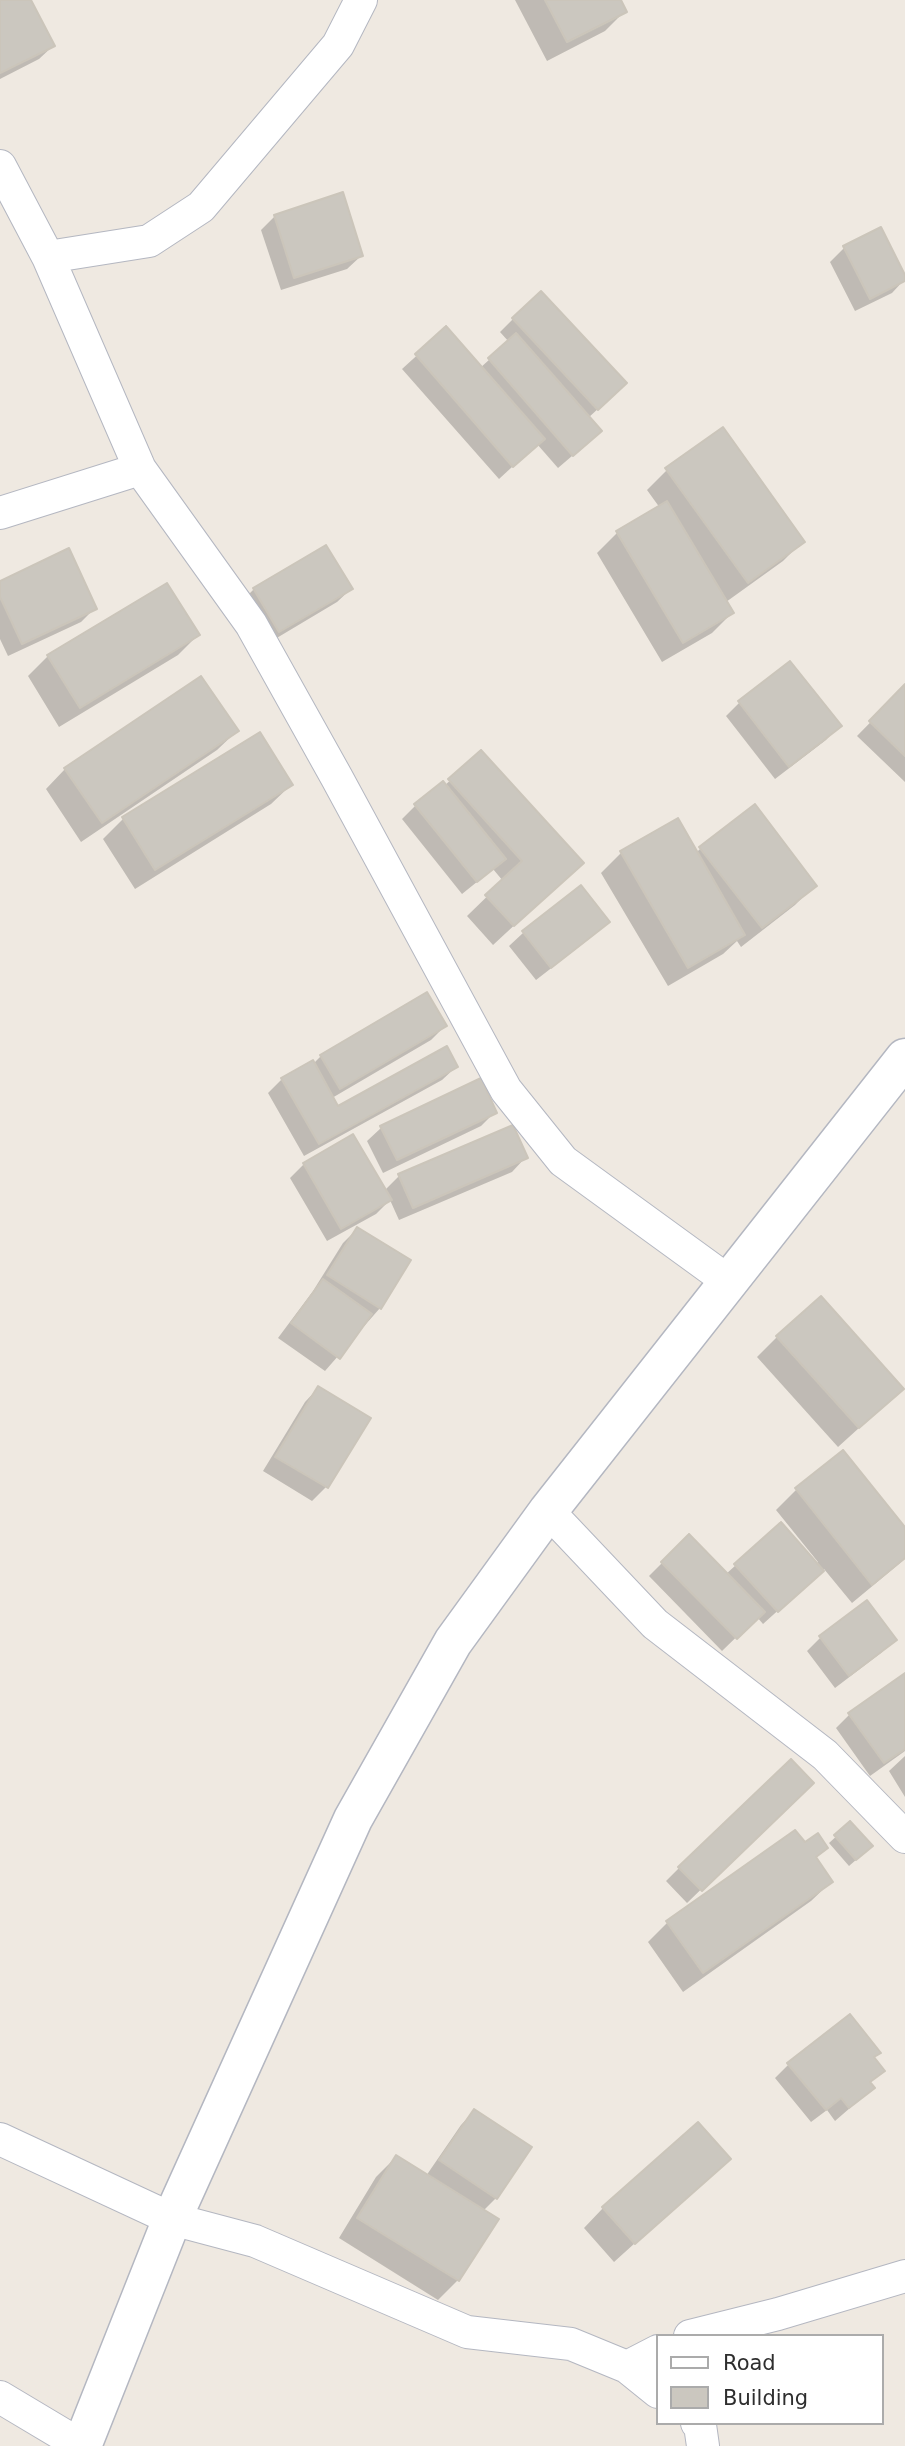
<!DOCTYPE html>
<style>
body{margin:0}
#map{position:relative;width:905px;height:2446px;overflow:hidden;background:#efe9e1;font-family:"DejaVu Sans",sans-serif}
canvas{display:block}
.legend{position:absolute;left:656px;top:2334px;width:228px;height:91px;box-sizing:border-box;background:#fff;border:2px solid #ababab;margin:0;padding:9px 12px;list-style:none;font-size:21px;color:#2e2e2e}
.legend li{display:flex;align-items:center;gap:14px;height:35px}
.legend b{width:35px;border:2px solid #ababab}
</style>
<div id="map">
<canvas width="905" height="2446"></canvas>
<ul class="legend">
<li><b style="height:9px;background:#fff"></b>Road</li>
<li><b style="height:19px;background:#cbc7bf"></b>Building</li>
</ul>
</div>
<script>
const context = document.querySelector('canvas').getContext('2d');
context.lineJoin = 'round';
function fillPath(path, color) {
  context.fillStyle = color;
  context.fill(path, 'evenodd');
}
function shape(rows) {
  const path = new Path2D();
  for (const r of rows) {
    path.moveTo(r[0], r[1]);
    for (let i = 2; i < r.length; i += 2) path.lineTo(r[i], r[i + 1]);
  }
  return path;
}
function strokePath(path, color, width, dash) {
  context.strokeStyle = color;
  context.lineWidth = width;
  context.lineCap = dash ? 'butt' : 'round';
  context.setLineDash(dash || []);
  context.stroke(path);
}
fillPath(shape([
 [0,0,29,0,53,46,39,59,0,79],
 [515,0,619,0,625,11,605,31,547,61],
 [275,216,361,256,347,269,281,290,261,230],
 [880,229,905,279,892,293,855,311,830,262,844,248],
 [513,319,611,397,588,418,586,444,558,468,537,444,499,479,402,369,446,329,480,368,509,342,500,332],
 [667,470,803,541,783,561,726,602,732,613,712,633,662,662,597,553,617,533,660,508,647,490],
 [325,547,351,589,337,602,265,645,240,603,254,589],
 [0,583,95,608,81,622,8,656,0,639],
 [198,635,178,655,59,727,28,676,48,656],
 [905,687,905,782,857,736],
 [739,703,839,726,826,740,775,779,726,716],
 [237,731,217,750,81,842,46,789,65,769],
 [260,735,291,785,271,804,135,889,103,839,123,819],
 [481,753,561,882,493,945,467,916,503,881,493,869,462,894,402,819,415,806,444,786],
 [700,849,815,885,795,905,741,947,737,941,723,954,668,986,601,873,621,853,696,853],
 [581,887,608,921,594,935,536,980,509,946,523,933],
 [426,994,445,1026,431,1040,332,1098,338,1108,456,1067,442,1080,304,1156,268,1093,282,1079,313,1064,321,1056],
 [480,1080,495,1112,481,1126,383,1173,367,1141,381,1128],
 [525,1158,512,1172,399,1220,390,1200,376,1214,327,1241,290,1178,304,1164,384,1191,399,1176],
 [357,1229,380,1308,325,1371,278,1338,313,1291,343,1243],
 [777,1337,902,1389,838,1447,757,1357],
 [318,1388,368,1419,326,1487,312,1501,263,1471,305,1402],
 [843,1452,905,1529,905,1559,852,1603,824,1569,763,1624,757,1617,722,1651,649,1576,689,1536,726,1574,736,1565,816,1564,818,1562,776,1510,796,1490],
 [821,1637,894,1640,881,1653,835,1688,807,1651],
 [905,1675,905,1751,870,1776,836,1728,849,1715],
 [905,1756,905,1797,889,1771],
 [811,1783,687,1903,666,1881,679,1868],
 [850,1824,864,1853,849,1866,829,1843],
 [805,1845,826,1848,815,1859,831,1882,811,1901,683,1992,648,1942,668,1922],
 [878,2053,873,2058,883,2070,869,2084,873,2088,835,2121,827,2110,811,2122,775,2078,789,2064],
 [474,2111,496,2198,483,2211,458,2280,438,2300,339,2238,376,2177,396,2157,426,2176,461,2125],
 [728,2159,614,2262,584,2228,603,2208]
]), '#0003');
const building = shape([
 [0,0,31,0,55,46,0,73,0,0],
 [545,0,621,0,627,12,567,42,545,0],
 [343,192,363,256,294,278,274,215,343,192],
 [881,227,905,275,905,281,870,299,843,246,881,227],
 [541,291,627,383,598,410,512,318,541,291],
 [446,326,545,439,513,467,415,354,446,326],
 [516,333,602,431,573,456,488,358,516,333],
 [723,427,805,542,748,583,665,468,723,427],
 [667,501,734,613,683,643,616,531,667,501],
 [326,545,353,589,279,632,253,588,326,545],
 [69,548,97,609,22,644,0,597,0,581,69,548],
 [167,583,200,635,80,708,47,655,167,583],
 [790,661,842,726,789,767,738,701,790,661],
 [201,676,239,731,102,823,64,768,201,676],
 [905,684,905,756,869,721,905,684],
 [260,732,293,785,155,870,122,817,260,732],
 [481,750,584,863,514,926,485,895,522,861,448,779,481,750],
 [443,781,506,859,477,882,414,804,443,781],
 [755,804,817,886,762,928,699,847,755,804],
 [678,818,745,935,688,968,620,851,678,818],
 [581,885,610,922,551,968,522,931,581,885],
 [427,992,447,1026,340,1089,320,1055,427,992],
 [447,1046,458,1067,319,1144,281,1078,313,1060,338,1106,447,1046],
 [481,1078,497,1113,397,1160,380,1126,481,1078],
 [513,1125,528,1158,413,1208,398,1174,513,1125],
 [353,1134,392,1200,341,1229,303,1163,353,1134],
 [357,1227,411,1260,381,1309,327,1275,357,1227],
 [323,1279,372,1314,340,1359,291,1323,323,1279],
 [821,1296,904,1389,859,1428,776,1336,821,1296],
 [318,1386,371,1418,328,1488,275,1457,318,1386],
 [843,1450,905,1527,905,1558,872,1585,795,1488,843,1450],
 [781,1522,824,1571,778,1612,734,1564,781,1522],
 [689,1534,765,1612,737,1639,661,1562,689,1534],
 [867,1600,897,1640,849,1676,819,1636,867,1600],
 [905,1673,905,1749,884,1763,848,1713,905,1673],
 [791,1759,814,1783,702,1891,678,1867,791,1759],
 [850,1821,873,1846,856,1860,834,1835,850,1821],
 [795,1830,805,1842,818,1833,828,1848,816,1857,833,1882,703,1973,666,1921,795,1830],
 [850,2014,881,2053,874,2057,885,2071,870,2082,875,2088,849,2108,841,2098,826,2110,787,2063,850,2014],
 [474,2109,532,2147,497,2199,439,2160,474,2109],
 [698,2122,731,2159,635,2244,602,2207,698,2122],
 [396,2155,499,2219,459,2281,357,2218,396,2155]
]);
fillPath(building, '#cbc7bf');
strokePath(building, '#cbc5ba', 2);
const minor = shape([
 [0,166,48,257,140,469,251,624,337,778,506,1090,563,1161,728,1281],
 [48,257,149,241,201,207,338,45,361,0],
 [0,513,140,469],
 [548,1511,655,1624,825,1755,905,1837],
 [0,2139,172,2219,255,2241,467,2332,571,2344,627,2367,658,2392],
 [690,2336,778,2314,905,2276],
 [627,2367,658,2351],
 [0,2397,82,2446],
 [697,2423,700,2425,703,2446]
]);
const tertiary = shape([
 [82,2446,172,2219,353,1819,453,1642,548,1511,905,1058]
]);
strokePath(minor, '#b4b7c1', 34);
strokePath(tertiary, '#b4b7c1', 41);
strokePath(minor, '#fff', 32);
strokePath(tertiary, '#fff', 38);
</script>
